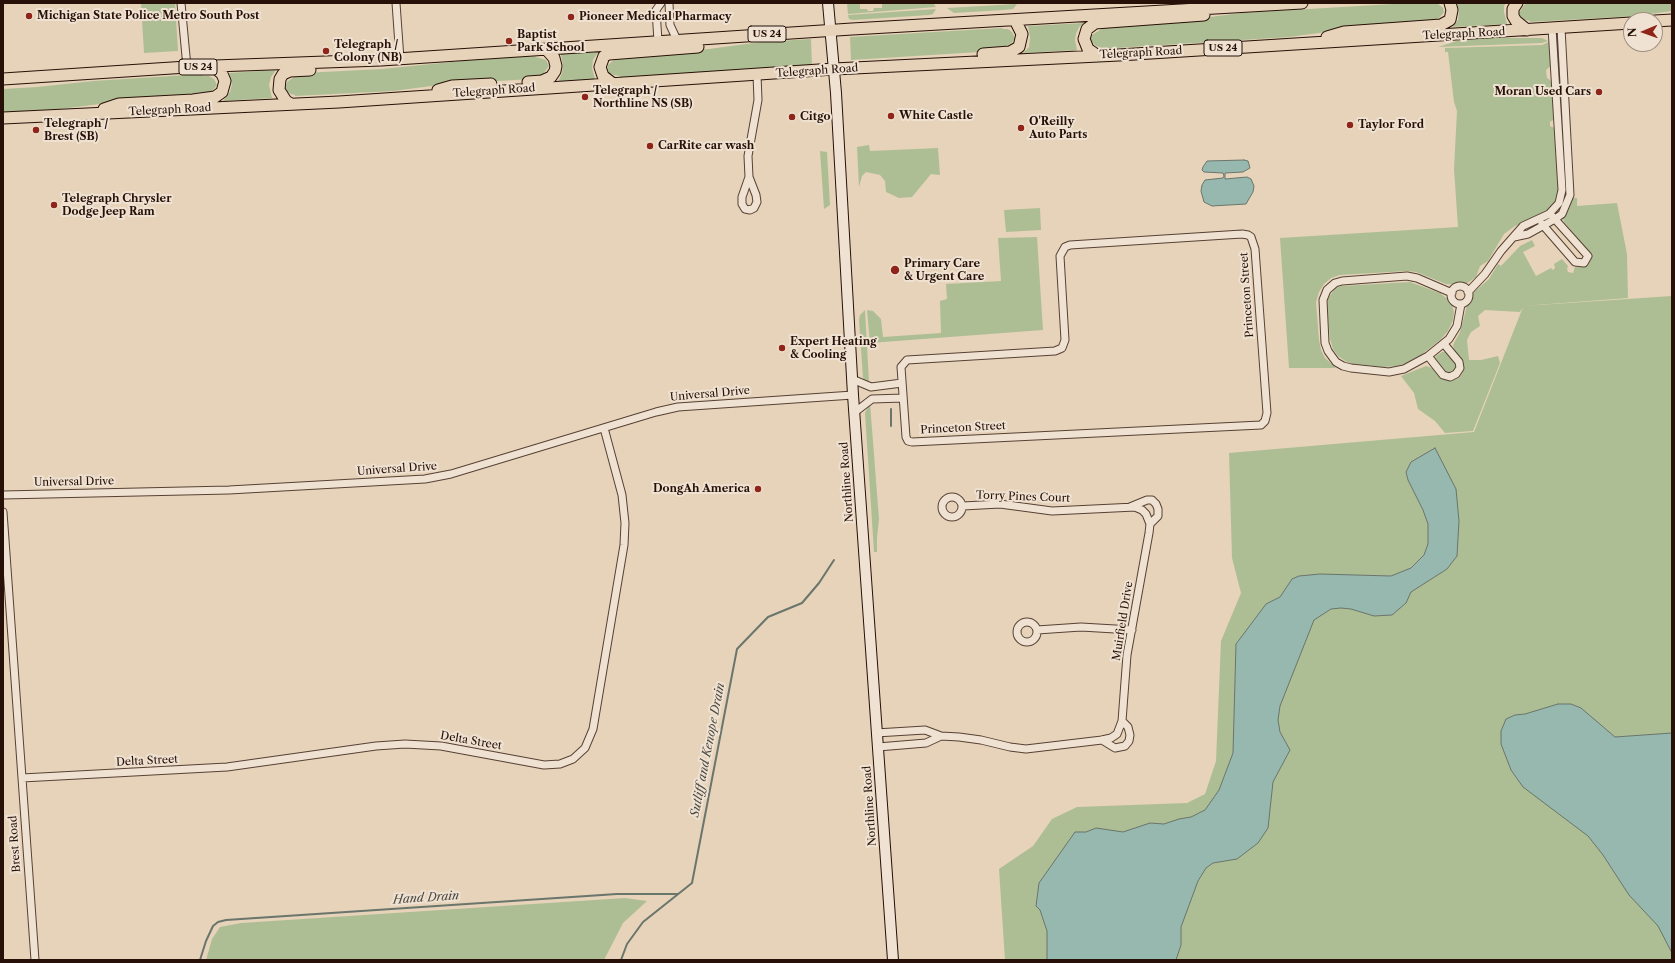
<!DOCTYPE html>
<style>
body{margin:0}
#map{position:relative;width:1675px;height:963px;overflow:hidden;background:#e6d3b9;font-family:"Libre Caslon Text",serif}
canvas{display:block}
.frame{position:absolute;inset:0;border:4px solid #271008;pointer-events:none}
.north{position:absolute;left:1623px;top:12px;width:40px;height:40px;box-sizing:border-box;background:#efe2d2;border:1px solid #9f8e81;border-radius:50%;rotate:268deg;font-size:11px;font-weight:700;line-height:16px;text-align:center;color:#271008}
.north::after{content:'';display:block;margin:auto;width:14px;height:18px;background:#8f2418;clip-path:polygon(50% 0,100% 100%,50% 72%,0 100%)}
</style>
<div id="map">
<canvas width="1675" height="963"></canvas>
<div class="frame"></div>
<div class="north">N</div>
</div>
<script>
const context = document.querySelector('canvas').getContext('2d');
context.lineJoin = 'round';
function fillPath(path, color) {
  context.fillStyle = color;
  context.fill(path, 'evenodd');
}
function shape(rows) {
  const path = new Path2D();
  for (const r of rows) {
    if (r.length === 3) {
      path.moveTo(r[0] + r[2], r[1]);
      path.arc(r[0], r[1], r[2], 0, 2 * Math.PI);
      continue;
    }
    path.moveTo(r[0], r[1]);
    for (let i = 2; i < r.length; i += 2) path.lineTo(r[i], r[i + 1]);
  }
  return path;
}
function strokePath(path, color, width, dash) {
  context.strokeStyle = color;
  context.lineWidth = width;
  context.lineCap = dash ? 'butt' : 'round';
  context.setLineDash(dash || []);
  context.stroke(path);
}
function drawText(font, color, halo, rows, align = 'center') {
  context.font = font + ' "Libre Caslon Text",serif';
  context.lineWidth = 4;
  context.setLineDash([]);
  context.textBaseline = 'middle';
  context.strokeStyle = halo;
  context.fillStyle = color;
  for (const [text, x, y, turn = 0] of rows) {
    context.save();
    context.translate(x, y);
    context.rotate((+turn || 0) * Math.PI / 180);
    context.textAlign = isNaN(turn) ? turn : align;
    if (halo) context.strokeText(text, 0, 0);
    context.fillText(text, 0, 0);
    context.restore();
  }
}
fillPath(shape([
 [141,3,175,3,178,51,144,53],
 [847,3,860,3,860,9,867,9,868,11,873,11,874,8,882,8,882,3,933,3,936,7,848,14],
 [1410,3,1438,4,1443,8,1444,12,1440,17,1433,22,1334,31,1289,37,1100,49,1100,47,1096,46,1090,40,1092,35,1105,27,1187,20,1241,13],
 [1457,3,1506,3,1504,6,1504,12,1507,24,1453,27,1458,20,1459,11],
 [1528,3,1672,3,1672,11,1636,16,1530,22,1530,21,1524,20,1521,17,1519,13,1524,5],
 [1017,4,1013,9,1004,10,954,13,947,8],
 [936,9,933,14,929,15,853,20,849,19,848,15],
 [1084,23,1079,27,1076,34,1075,40,1077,50,1023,53,1029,47,1030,37,1028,26],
 [1002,28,1003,29,1008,29,1012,32,1015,38,1012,43,996,51,851,60,850,37],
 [1484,38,1542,38,1548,41,1542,43,1438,47,1463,39],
 [811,39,812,66,620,78,620,76,614,75,609,73,607,69,608,65,615,59,625,56,624,54,709,49,761,42],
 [1549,42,1551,66,1546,70,1547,78,1550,80,1553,84,1555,119,1550,122,1550,126,1555,128,1560,188,1557,199,1553,206,1547,213,1515,226,1504,234,1488,261,1480,266,1476,277,1466,284,1459,285,1446,284,1416,272,1407,271,1340,275,1331,278,1324,284,1319,292,1316,302,1319,340,1321,350,1325,358,1336,368,1289,368,1280,238,1458,227,1454,169,1457,111,1454,102,1448,52,1445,52,1445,48,1542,45],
 [598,52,593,60,592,68,595,79,558,82,562,73,563,66,561,54],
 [535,56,536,57,546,60,549,66,543,74,532,79,447,84,393,91,295,96,295,95,291,94,286,91,285,88,287,82,294,77,303,74,303,73,382,69,461,61],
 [276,70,271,77,269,85,272,98,223,101,230,92,232,84,229,73],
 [203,74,203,76,209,76,214,79,217,85,212,91,206,94,108,103,60,109,3,112,3,89,37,87,93,81],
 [869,145,870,151,938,148,940,175,931,174,912,197,899,198,886,192,885,181,880,175,866,172,862,176,859,187,857,147],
 [820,151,827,152,830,205,824,209],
 [1571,198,1577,198,1577,206,1617,203,1627,254,1628,298,1523,306,1672,296,1672,960,1005,960,999,869,1033,846,1052,819,1077,807,1187,803,1205,794,1216,761,1221,641,1241,593,1232,558,1229,453,1474,432,1523,307,1520,312,1485,310,1478,316,1480,326,1471,332,1467,340,1469,360,1481,360,1498,356,1500,363,1473,431,1445,433,1435,421,1418,409,1414,393,1401,376,1426,366,1432,368,1442,379,1451,381,1459,378,1463,372,1464,366,1463,360,1454,349,1453,345,1460,332,1468,302,1474,292,1489,279,1498,264,1501,266,1520,246,1532,240,1535,246,1523,252,1536,276,1551,268,1553,270,1555,268,1554,264,1562,259,1568,266,1567,269,1568,272,1573,273,1575,267,1583,267,1586,264,1589,252,1564,222,1563,218],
 [1040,208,1041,230,1006,232,1004,210],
 [1037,237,1043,330,870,343,867,310,873,311,881,319,883,337,941,333,940,301,947,299,946,284,1001,281,998,238],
 [1410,282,1440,293,1451,302,1454,312,1453,320,1448,331,1441,339,1421,355,1407,363,1397,366,1383,367,1355,364,1347,362,1338,356,1333,349,1330,339,1327,306,1328,299,1335,288,1342,286],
 [865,310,869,382,869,383,863,378,859,320,860,315],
 [1442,352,1445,352,1455,363,1455,369,1453,372,1450,373,1445,371,1435,359,1435,357],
 [870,403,879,519,877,538,877,552,874,552,865,413],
 [625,898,647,901,623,923,604,960,206,960,212,939,220,927,241,923]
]), '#aebe94');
const water = shape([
 [1244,160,1248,161,1250,168,1243,172,1225,173,1225,179,1247,177,1251,179,1254,186,1253,192,1246,204,1212,206,1204,202,1201,191,1202,185,1205,180,1223,178,1224,176,1223,173,1204,172,1202,170,1203,167,1207,161,1244,160],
 [1435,448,1456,489,1459,521,1457,556,1447,569,1411,592,1406,603,1392,615,1374,616,1351,609,1341,608,1331,609,1314,620,1280,706,1278,720,1280,732,1290,750,1273,782,1268,828,1258,843,1237,859,1213,863,1206,868,1198,881,1181,927,1181,945,1176,960,1047,960,1047,931,1040,910,1036,906,1039,883,1075,832,1086,832,1096,828,1123,832,1150,823,1164,824,1179,819,1191,817,1205,810,1219,790,1233,753,1236,644,1266,604,1280,597,1292,579,1299,576,1320,574,1391,576,1411,568,1424,555,1428,544,1428,524,1423,510,1408,480,1406,472,1411,462,1435,448],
 [1558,704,1571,704,1581,708,1615,737,1672,733,1672,953,1658,926,1629,895,1603,855,1588,836,1523,787,1511,770,1501,744,1501,731,1506,719,1515,715,1525,714,1558,704]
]);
fillPath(water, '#96b8af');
strokePath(water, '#6a756c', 1);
strokePath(shape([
 [891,409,891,426],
 [200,960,206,941,213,926,218,922,226,920,617,894,678,894],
 [621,960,627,944,643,922,692,883,737,649,768,617,802,603,819,583,834,560]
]), '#6a756c', 2);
const minor = shape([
 [181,3,187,67],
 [396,3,400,59],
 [669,3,670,25,677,40],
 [658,41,656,10,661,3],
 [749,177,756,195,757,202,754,208,750,210,745,209,742,204,742,197,749,177,748,156,758,100,757,75],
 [1542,224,1575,262,1584,263,1588,256,1553,217],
 [1242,234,1248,235,1251,237,1255,249,1267,413,1265,421,1261,425,912,442,908,441,906,437,901,367,907,360,1055,351,1062,348,1065,340,1060,256,1065,247,1070,245,1242,234],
 [1514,237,1528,234,1555,219,1562,214,1570,195,1561,28],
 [1460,295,9],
 [1468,292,1485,274,1501,251,1523,226,1549,214,1559,203,1562,190,1552,28],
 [1452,293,1417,278,1407,276,1342,281,1335,283,1327,290,1323,300,1325,343,1328,351,1336,362,1343,366,1351,368,1389,372,1404,369,1428,356,1449,339,1457,326,1461,304],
 [1428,356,1443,375,1450,377,1456,374,1460,368,1459,362,1444,344],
 [852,379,871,387,902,383],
 [855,412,872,399,903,398],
 [3,495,229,490,425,479,451,474,656,412,678,407,853,395],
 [952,507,10],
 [1130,507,1147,500,1152,500,1156,504,1158,509,1158,516,1150,524],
 [3,512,35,960],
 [1027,632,10],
 [1037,630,1081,627,1132,630],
 [876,733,925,730,941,736,926,743,878,747],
 [941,736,959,737,981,740,1010,747,1026,749,1102,740,1111,738,1117,734,1122,721,1127,655,1149,533,1150,524,1146,514,1142,510,1135,507,1052,511,1000,504,963,506],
 [1102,740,1115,748,1125,746,1129,741,1130,735,1128,727,1122,721],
 [22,778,227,767,376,746,405,744,441,746,544,765,560,764,573,759,585,748,593,729,624,545,625,523,622,495,604,428]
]);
const secondary = shape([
 [828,3,836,93,853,395,893,960]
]);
const primary = shape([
 [1517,3,1513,9,1513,16,1516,21,1527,30],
 [1655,21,1672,20],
 [1327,37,1344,32,1441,25,1450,20,1452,10,1450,3],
 [983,54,1010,52,1019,47,1022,34,1015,20],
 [1098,56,1088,49,1084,39,1087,29,1095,23,1204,15],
 [3,79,187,67,381,60,852,29,1302,3],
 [528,82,542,81,551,77,555,71,556,66,554,58,546,49],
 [612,83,603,76,600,67,604,56,609,54,698,47],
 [438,90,452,86,491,84],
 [291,104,286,101,279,90,280,79,283,74,290,71,310,70],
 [104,109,119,104,193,100,215,97,222,92,225,81,222,74,213,66],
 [3,118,339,102,834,69,1119,55,1631,23]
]);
strokePath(minor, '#574134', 9);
strokePath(secondary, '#271008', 12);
strokePath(primary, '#271008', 13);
strokePath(minor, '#efe2d2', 7);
strokePath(secondary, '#efe2d2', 10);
strokePath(primary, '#e6d3b9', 11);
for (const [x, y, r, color] of [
 [29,16,4,"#8f2418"],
 [571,17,4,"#8f2418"],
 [509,41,4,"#8f2418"],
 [326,51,4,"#8f2418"],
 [1599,92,4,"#8f2418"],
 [585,97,4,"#8f2418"],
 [891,116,4,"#8f2418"],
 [792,117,4,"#8f2418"],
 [1350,125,4,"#8f2418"],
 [1021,128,4,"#8f2418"],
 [36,130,4,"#8f2418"],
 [650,146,4,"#8f2418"],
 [54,205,4,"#8f2418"],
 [895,270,5,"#8f2418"],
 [782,348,4,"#8f2418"],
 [758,489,4,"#8f2418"]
]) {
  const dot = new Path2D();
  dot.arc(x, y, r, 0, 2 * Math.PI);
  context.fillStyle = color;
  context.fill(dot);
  strokePath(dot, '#efe2d2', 1.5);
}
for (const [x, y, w] of [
 [767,34,38],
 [1223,48,38],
 [198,67,38]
]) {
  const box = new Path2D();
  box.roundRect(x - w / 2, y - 8, w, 16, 3);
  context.fillStyle = '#efe2d2';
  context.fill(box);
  strokePath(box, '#271008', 1);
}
drawText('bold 10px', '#271008', null, [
 ["US 24",767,34],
 ["US 24",1223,48],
 ["US 24",198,67]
]);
drawText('bold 11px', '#271008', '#efe2d2', [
 ["Michigan State Police Metro South Post",37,16],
 ["Pioneer Medical Pharmacy",579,17],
 ["Baptist",517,35],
 ["Park School",517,48],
 ["Telegraph /",334,45],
 ["Colony (NB)",334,58],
 ["Telegraph /",593,91],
 ["Northline NS (SB)",593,104],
 ["Moran Used Cars",1591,92,"right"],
 ["White Castle",899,116],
 ["Citgo",800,117],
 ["O'Reilly",1029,122],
 ["Auto Parts",1029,135],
 ["Telegraph /",44,124],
 ["Brest (SB)",44,137],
 ["Taylor Ford",1358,125],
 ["CarRite car wash",658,146],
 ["Telegraph Chrysler",62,199],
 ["Dodge Jeep Ram",62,212],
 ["Primary Care",904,264],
 ["& Urgent Care",904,277],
 ["Expert Heating",790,342],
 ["& Cooling",790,355],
 ["DongAh America",750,489,"right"]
], 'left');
drawText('11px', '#271008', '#efe2d2', [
 ["Telegraph Road",1464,34,-3],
 ["Telegraph Road",1141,53,-3],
 ["Telegraph Road",817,71,-4],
 ["Telegraph Road",494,91,-4],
 ["Telegraph Road",170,110,-3],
 ["Princeton Street",1247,295,-94],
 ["Universal Drive",710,394,-5],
 ["Princeton Street",963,428,-3],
 ["Universal Drive",397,469,-4],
 ["Universal Drive",74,482,-1],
 ["Northline Road",847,482,-94],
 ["Torry Pines Court",1023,497,2],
 ["Muirfield Drive",1123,621,-81],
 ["Delta Street",471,741,10],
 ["Delta Street",147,761,-3],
 ["Northline Road",870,806,-94],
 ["Brest Road",15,844,-94]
]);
drawText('italic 12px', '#4e4b42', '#efe2d2', [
 ["Sutliff and Kenope Drain",708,750,-79],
 ["Hand Drain",426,898,-4]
]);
</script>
